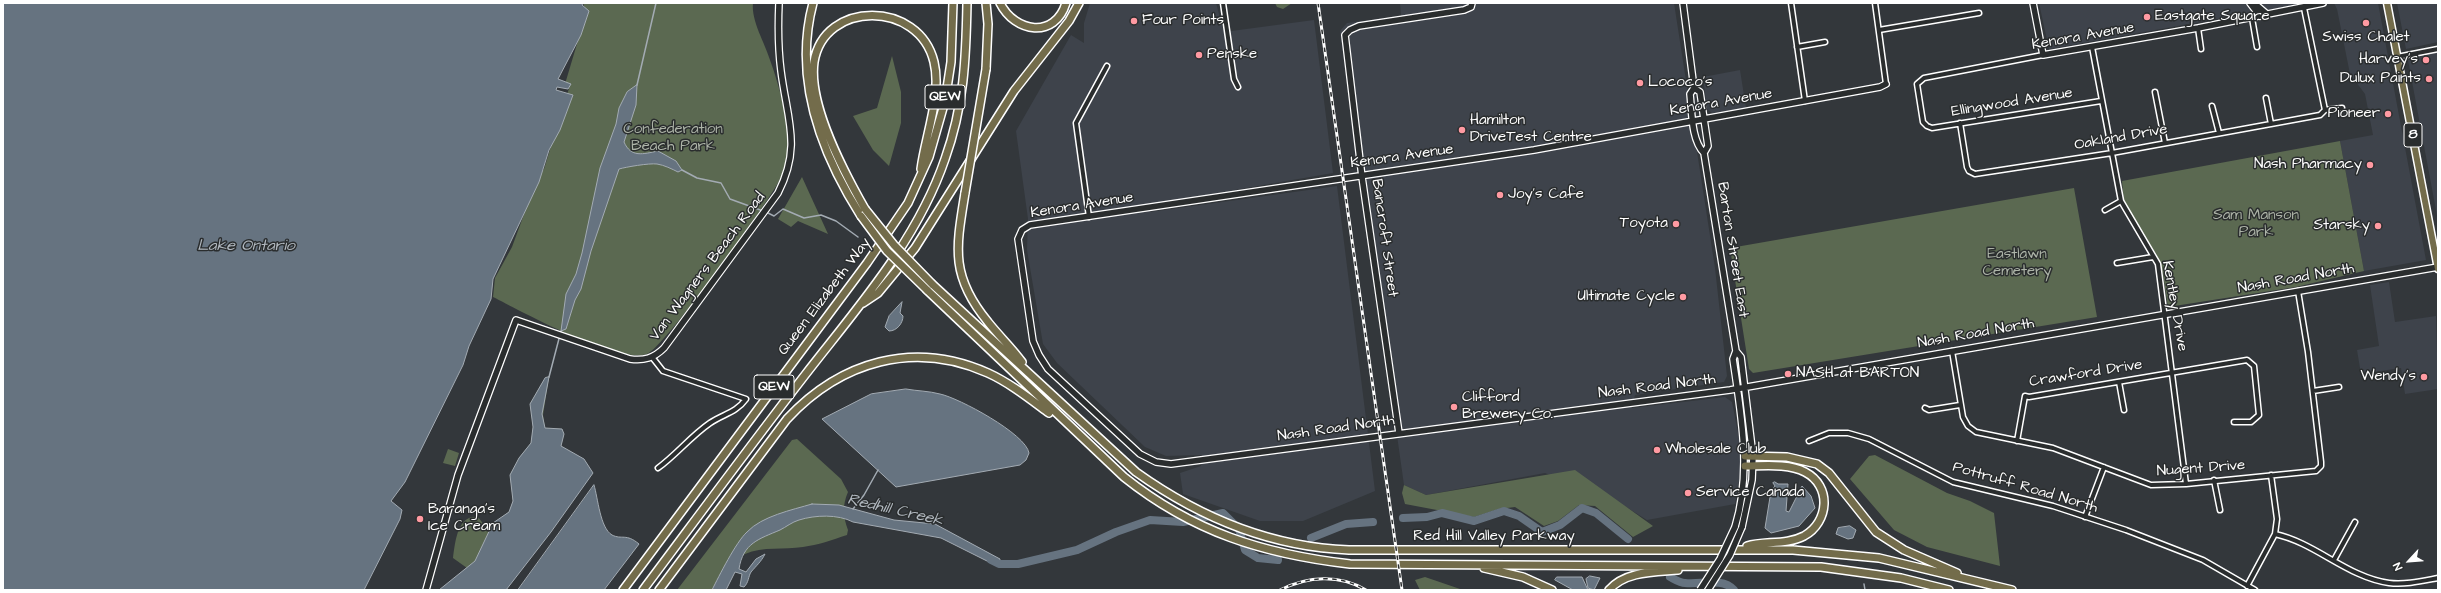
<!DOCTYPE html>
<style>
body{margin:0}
#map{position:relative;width:2441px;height:593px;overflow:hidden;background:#33373b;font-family:"Architects Daughter",sans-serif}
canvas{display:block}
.frame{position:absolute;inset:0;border:4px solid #fff;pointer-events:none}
.north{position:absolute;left:2389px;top:541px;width:40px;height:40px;-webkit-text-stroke:3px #2a2d2e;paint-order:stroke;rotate:244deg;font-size:11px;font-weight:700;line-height:16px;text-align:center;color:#fff}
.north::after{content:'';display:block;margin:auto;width:14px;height:18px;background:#fff;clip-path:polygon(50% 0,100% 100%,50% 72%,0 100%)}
</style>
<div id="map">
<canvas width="2441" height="593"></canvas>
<div class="frame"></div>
<div class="north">N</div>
</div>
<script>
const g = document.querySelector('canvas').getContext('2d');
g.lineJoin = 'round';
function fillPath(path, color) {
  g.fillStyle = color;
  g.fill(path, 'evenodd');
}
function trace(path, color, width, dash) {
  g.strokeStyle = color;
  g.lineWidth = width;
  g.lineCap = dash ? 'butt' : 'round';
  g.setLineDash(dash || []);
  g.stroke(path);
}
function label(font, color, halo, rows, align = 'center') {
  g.font = font + ' "Architects Daughter",sans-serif';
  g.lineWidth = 3;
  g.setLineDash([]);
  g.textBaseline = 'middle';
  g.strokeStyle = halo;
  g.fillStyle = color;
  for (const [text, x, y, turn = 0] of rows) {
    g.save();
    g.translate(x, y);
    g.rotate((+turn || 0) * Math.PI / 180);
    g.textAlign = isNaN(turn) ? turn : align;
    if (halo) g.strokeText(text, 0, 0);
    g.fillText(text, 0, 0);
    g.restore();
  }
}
const built = new Path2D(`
 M 1090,3 L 1216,3 L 1224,32 L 1314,20 L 1333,173 L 1148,205 L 1150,212 L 1337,186 L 1375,491 L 1303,521 L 1260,521 L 1183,494 L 1180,473 L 1201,466 L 1202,455 L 1166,456 L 1145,447 L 1057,363 L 1043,344 L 1027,250 L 1028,219 L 1016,131 L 1071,35 L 1084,43 L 1084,23 Z
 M 1400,3 L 1674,3 L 1715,268 L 1727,376 L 1724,382 L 1635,395 L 1632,408 L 1725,397 L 1732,402 L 1740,443 L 1741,470 L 1735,504 L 1647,520 L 1626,507 L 1545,473 L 1426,495 L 1404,485 L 1340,31 L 1347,23 L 1401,16 Z
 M 2039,3 L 2306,3 L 2049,49 Z
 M 2334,3 L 2378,3 L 2426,260 L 2364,271 L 2340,141 L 2373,135 L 2365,94 L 2350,74 L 2337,9 Z
 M 2397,3 L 2438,3 L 2438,42 L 2406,49 Z
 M 2438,52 L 2438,221 L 2408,60 Z
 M 1740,70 L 1746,108 L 1712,113 L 1707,109 L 1703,77 Z
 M 2389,282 L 2395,322 L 2436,316 L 2438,389 L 2405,394 L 2401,368 L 2361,374 L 2357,350 L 2379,346 L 2370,285 Z`);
const green = new Path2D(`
 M 583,3 L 753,3 C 751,21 765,43 770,60 C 779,85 787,114 788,140 C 788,154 786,169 779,181 C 767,204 664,348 647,354 C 617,364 523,312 493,297 L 495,278 L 512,247 L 537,179 L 544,169 L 570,85 L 565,84 L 585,17 L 586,11 Z
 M 1275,3 L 1292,3 L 1283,9 L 1277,7 Z
 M 892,56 L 901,92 L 901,123 L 889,166 L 873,150 L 853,116 L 877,108 Z
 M 2340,141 L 2364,271 L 2296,287 L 2168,307 L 2163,274 L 2156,254 L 2124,202 L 2122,181 Z
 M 802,177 L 828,234 L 798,221 L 791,227 L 778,219 Z
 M 2074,188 L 2097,317 L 1753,373 L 1749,369 L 1730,248 Z
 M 549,377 L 543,415 L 545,428 L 562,429 L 564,434 L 561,446 L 564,449 L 520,502 L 490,550 L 439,590 L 467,568 L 453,558 C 455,544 457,514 478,517 L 488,530 L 493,523 L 509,512 L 513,501 L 510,475 L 519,458 L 531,443 L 533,427 L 530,404 L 545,378 Z
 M 797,439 L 841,479 L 848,492 C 842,506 843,516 848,530 L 847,535 C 832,540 818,545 803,547 C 784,550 763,546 745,554 C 733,560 724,578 718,590 L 677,590 L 792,440 Z
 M 448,449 L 459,453 L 455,466 L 443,463 Z
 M 1875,455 L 1947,493 L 1970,501 L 1994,513 L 2000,566 L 1927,547 L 1894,530 L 1850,479 L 1869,456 Z
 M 1575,470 L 1653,526 L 1633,537 L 1595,506 L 1579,505 L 1558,521 L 1544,526 L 1515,507 L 1499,509 L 1474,517 L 1405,504 L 1402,493 L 1404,485 L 1426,495 Z
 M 1425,577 L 1463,590 L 1420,590 L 1415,580 Z`);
const water = new Path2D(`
 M 3,3 L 583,3 L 582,5 L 589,11 L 581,35 L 558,79 L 571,84 L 568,89 L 557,87 L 556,90 L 573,95 L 560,130 L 549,150 L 539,182 L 493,279 L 491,299 L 469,346 L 463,365 L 405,482 L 391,501 L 402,510 L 400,519 L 364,590 L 3,590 Z
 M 637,85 L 636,105 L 624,142 C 631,158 643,154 658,151 L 676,161 L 682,170 L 678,172 C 672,169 664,165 657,164 C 649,163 626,167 619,169 L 591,251 L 581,289 L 575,300 L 566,329 L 561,331 L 566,294 L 576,274 L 582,253 L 600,168 L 616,124 L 619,108 L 627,92 Z
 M 902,302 L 900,313 L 903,316 C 903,323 897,331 889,331 L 885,327 L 889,316 Z
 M 549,377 L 542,414 L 545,428 L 562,429 L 564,434 L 561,446 L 584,459 L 593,473 L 551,532 L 506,590 L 439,590 L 475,561 L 493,523 L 509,512 L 513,501 L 510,475 L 519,458 L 531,443 L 533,427 L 530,404 L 545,378 Z
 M 906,389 C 917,391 929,391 940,394 C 959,398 1026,434 1029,453 L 1026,460 L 1020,465 L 896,487 L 822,419 L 871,394 Z
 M 1775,482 L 1778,484 L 1788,484 L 1786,511 L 1789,512 L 1802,486 L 1811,496 L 1815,508 L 1799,526 L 1771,533 L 1765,528 L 1771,491 L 1775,486 L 1773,483 Z
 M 594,485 C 598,498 600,528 612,535 C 622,540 626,533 639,544 L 604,590 L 518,590 Z
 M 812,504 L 839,505 L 894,520 L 935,524 L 1000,559 L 999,567 L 941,538 L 853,522 C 838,514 815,515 799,520 C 792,522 786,527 780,530 C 759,539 743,543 739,569 L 746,572 L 756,559 L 765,554 C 761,562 756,566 751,572 C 748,577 749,582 744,587 L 740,586 L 742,574 L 735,572 L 726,590 L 712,590 C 719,576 736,542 747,532 C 762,516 792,510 812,504 Z
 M 1850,526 L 1856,530 L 1853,538 L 1848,539 L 1836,534 L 1838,528 Z
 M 1590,576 L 1600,578 L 1594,590 L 1588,588 L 1586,579 Z
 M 1557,577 L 1582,577 L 1588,590 L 1573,590 L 1555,580 Z`);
const stream = new Path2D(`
 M 637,85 L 656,3
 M 682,170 L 697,178 L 721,183 L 730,199 L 763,211
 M 766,212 L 774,216 L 783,209 L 804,218 L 821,215 L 836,221 L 858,237
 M 549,377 L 561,331
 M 853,509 L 864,495 L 878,470
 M 1864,584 L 1865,590`);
const river = new Path2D(`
 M 1403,518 L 1427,517 L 1442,513 L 1474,521 L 1504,511 L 1519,516 L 1542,532 L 1560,525 L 1582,508 L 1596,513 L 1628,539
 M 1311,538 L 1346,524 L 1373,522
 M 991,560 L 999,564 L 1018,564 L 1077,550 L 1116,532 L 1150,520 L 1183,522 L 1223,513 L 1239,529 L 1245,550 L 1258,558 L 1278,560
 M 1670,577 C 1674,579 1680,583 1685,583 C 1701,585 1722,577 1734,590`);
const street = new Path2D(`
 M 1223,3 L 1234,79 L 1238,87
 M 1791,3 L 1805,101
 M 1875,3 L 1886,84
 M 2252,18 L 2257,47
 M 2198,28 L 2201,49
 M 1879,30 L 1979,13
 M 1797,47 L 1825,42
 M 2092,47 L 2121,201 L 2158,264 L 2186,484
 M 2043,55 L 1924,78 L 1917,84 L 1923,122 L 1927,126 L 1932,128 L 2101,101
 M 2397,57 L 2438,49
 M 2155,92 L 2165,143
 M 2266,98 L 2271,124
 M 2212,106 L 2219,133
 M 2325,110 L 2342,108
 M 1960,123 L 1967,167 L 1969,171 L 1975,174 L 2112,153 L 2320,115 L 2325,110 L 2304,8
 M 2105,210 L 2121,201
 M 1089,217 L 1076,123 L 1107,66
 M 2117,263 L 2153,257
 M 1952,351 L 1963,417 L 1968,426 L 1976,432 L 2053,448 L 2151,485 L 2186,484 L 2316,471 L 2321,466 L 2321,462 L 2308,352 L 2298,291
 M 652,357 L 663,371 L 746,399 C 736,413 723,414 710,423 C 691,436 676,455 658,468
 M 2119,382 L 2124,410
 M 2313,391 L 2339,387
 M 1925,408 L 1929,410 L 1960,405
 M 1809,441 L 1829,433 L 1848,433 L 1869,439 L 1953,482 L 2053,506 L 2126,530 L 2203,560 L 2255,590
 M 2017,441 L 2025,396 L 2029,397 L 2247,360 L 2254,366 L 2259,415 L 2251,422 L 2234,422
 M 2214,480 L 2220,510
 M 2085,517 L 2104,467
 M 2275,534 C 2316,543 2347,577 2389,583 C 2405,585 2422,581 2438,578
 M 2334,560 L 2355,522
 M 2247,586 L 2275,534 L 2277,519 L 2271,475`);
const secondary = new Path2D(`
 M 1683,3 L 1694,88 L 1690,94 C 1692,111 1691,140 1704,153 L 1736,351 L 1741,357 L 1753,456 L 1752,480 L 1742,527
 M 2033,3 L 2043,55 L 2198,28 L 2323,3
 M 2250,3 L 2260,16
 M 2254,3 L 2268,15
 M 1886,84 L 1880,87 L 1534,150 L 1030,225 L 1022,230 L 1018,239 L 1033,341 L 1039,355 L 1048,369 L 1140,454 L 1156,462 L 1171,464 L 1730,390 L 2438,267
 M 1694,88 L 1700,92 L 1708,146 L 1704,153
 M 1399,433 L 1362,177 L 1345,35 L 1350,30 L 1359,26 L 1464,10 L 1471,7 L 1472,3
 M 1735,527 C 1752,471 1741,415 1733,359 L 1736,351
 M 426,590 L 458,475 L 516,320 L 630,359 C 644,361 654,358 664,348 L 778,193 C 802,146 787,119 781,71 C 778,48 778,25 779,3`);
const primary = new Path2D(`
 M 2387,3 L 2438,269`);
const highway = new Path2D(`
 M 813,3 C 793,78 821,153 861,216
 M 1000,3 C 1015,33 1055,39 1066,3
 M 986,69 L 988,24 L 986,3
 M 965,193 C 956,248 950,276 988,322 C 999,336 1012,348 1022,362
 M 865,209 C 844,172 808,105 814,62 C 824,0 919,0 934,62 C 942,95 925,137 921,169
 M 932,284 L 1136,472 C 1199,517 1271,547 1349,550 L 1793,550 L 1879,558 L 2012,590
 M 927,290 L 1124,477 C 1193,532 1263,554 1350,564 L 1821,567 L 1901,578 L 1949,590
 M 863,303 L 878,293 L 915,248 L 1014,91 L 1069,21 L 1079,3
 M 1745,456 L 1787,457 L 1817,464 L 1829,473 L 1876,532 L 1904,550 L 1957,573
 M 1745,466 C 1763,466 1788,463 1805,472 C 1832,486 1829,522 1804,536 C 1787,545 1764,541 1747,546
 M 1484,568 L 1523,577 L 1552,590
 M 623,590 L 867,263 L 908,203 L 929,157 L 945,101 L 951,62 L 953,3
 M 643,590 C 697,518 750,446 805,375 C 857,308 917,241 945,159 C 964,106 966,59 967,3
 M 659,590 L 787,419 C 841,361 914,340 988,373 C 1010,383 1030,399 1049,413
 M 1609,590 C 1625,571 1655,572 1678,570`);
const rail = new Path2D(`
 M 1318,3 L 1402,590
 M 1280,590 C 1308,576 1339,574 1366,590`);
const secondaryBridge = new Path2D(`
 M 1700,590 L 1720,559 L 1735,527
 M 1708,590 L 1730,555 L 1742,527`);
const highwayBridge = new Path2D(`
 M 965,193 L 986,69
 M 865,209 L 894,245 L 932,284
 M 861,216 L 887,251 L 927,290`);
const markers = [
 [2147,17,4,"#ff9aa2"],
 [1134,21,4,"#ff9aa2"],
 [2366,23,4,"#ff9aa2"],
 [1199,55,4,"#ff9aa2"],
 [2426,60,4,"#ff9aa2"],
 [2429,79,4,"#ff9aa2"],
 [1640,83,4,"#ff9aa2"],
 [2388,114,4,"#ff9aa2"],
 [1462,130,4,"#ff9aa2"],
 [2370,165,4,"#ff9aa2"],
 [1500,195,4,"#ff9aa2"],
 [1676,224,4,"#ff9aa2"],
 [2378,226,4,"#ff9aa2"],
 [1683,297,4,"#ff9aa2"],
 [1788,374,4,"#ff9aa2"],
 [2424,377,4,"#ff9aa2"],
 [1454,407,4,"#ff9aa2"],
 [1657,450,4,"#ff9aa2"],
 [1688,493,4,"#ff9aa2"],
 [420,519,4,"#ff9aa2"]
];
const shields = [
 [945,97,40],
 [2413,135,18],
 [774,387,40]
];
const shieldNames = [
 ["QEW",945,97],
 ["8",2413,135],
 ["QEW",774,387]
];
const poiNames = [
 ["Eastgate Square",2155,17],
 ["Four Points",1142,21],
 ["Swiss Chalet",2366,38,"center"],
 ["Penske",1207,55],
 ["Harvey's",2418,60,"right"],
 ["Dulux Paints",2421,79,"right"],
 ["Lococo's",1648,83],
 ["Pioneer",2380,114,"right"],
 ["Hamilton",1470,121],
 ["DriveTest Centre",1470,138],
 ["Nash Pharmacy",2362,165,"right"],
 ["Joy's Cafe",1508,195],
 ["Toyota",1668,224,"right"],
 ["Starsky",2370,226,"right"],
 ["Ultimate Cycle",1675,297,"right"],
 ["NASH at BARTON",1796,374],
 ["Wendy's",2416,377,"right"],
 ["Clifford",1462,398],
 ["Brewery Co.",1462,415],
 ["Wholesale Club",1665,450],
 ["Service Canada",1696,493],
 ["Baranga's",428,510],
 ["Ice Cream",428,527]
];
const streetNames = [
 ["Kenora Avenue",2083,37,-10],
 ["Kenora Avenue",1721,103,-10],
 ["Ellingwood Avenue",2012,103,-9],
 ["Oakland Drive",2121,138,-10],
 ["Kenora Avenue",1402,157,-8],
 ["Kenora Avenue",1082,206,-9],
 ["Bancroft Street",1384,238,82],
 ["Barton Street East",1732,250,81],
 ["Van Wagners Beach Road",708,267,-53],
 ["Nash Road North",2296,279,-10],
 ["Queen Elizabeth Way",825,297,-53],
 ["Kentley Drive",2174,306,80],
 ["Nash Road North",1976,334,-10],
 ["Crawford Drive",2086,374,-9],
 ["Nash Road North",1657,387,-7],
 ["Nash Road North",1336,429,-8],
 ["Nugent Drive",2201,469,-4],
 ["Pottruff Road North",2025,488,16],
 ["Red Hill Valley Parkway",1494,537]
];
const parkNames = [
 ["Confederation",673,130],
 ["Beach Park",673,147],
 ["Sam Manson",2256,216],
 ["Park",2256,233],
 ["Eastlawn",2017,255],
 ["Cemetery",2017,272]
];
const waterNames = [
 ["Lake Ontario",246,247],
 ["Redhill Creek",895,511,13]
];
fillPath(built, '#3e434b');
fillPath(green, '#5b6951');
fillPath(water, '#667380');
trace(water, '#a3abb3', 1);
trace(stream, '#a3abb3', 1.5);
trace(river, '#667380', 8);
trace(street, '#fff', 7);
trace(secondary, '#fff', 8);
trace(primary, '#fff', 9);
trace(highway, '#fff', 10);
trace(street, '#2a2d2e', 4);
trace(secondary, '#2a2d2e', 5.5);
trace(primary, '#736c4b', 6);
trace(highway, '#736c4b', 7);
trace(rail, '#fff', 3);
trace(rail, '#2a2d2e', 1.5, [4.5]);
trace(secondaryBridge, '#fff', 8, []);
trace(highwayBridge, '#fff', 10, []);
trace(secondaryBridge, '#2a2d2e', 5.5);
trace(highwayBridge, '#736c4b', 7);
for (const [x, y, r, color] of markers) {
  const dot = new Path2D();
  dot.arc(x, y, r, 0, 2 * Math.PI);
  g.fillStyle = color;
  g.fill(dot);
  trace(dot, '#2a2d2e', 1.5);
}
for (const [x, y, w] of shields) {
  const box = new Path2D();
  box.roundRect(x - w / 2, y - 12, w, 24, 3);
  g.fillStyle = '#2a2d2e';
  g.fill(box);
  trace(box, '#fff', 1);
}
label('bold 14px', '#fff', null, shieldNames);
label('15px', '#fff', '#2a2d2e', poiNames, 'left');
label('15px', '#fff', '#2a2d2e', streetNames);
label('15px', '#adb4a8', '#2a2d2e', parkNames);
label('italic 16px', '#b2b9c0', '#2a2d2e', waterNames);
</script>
